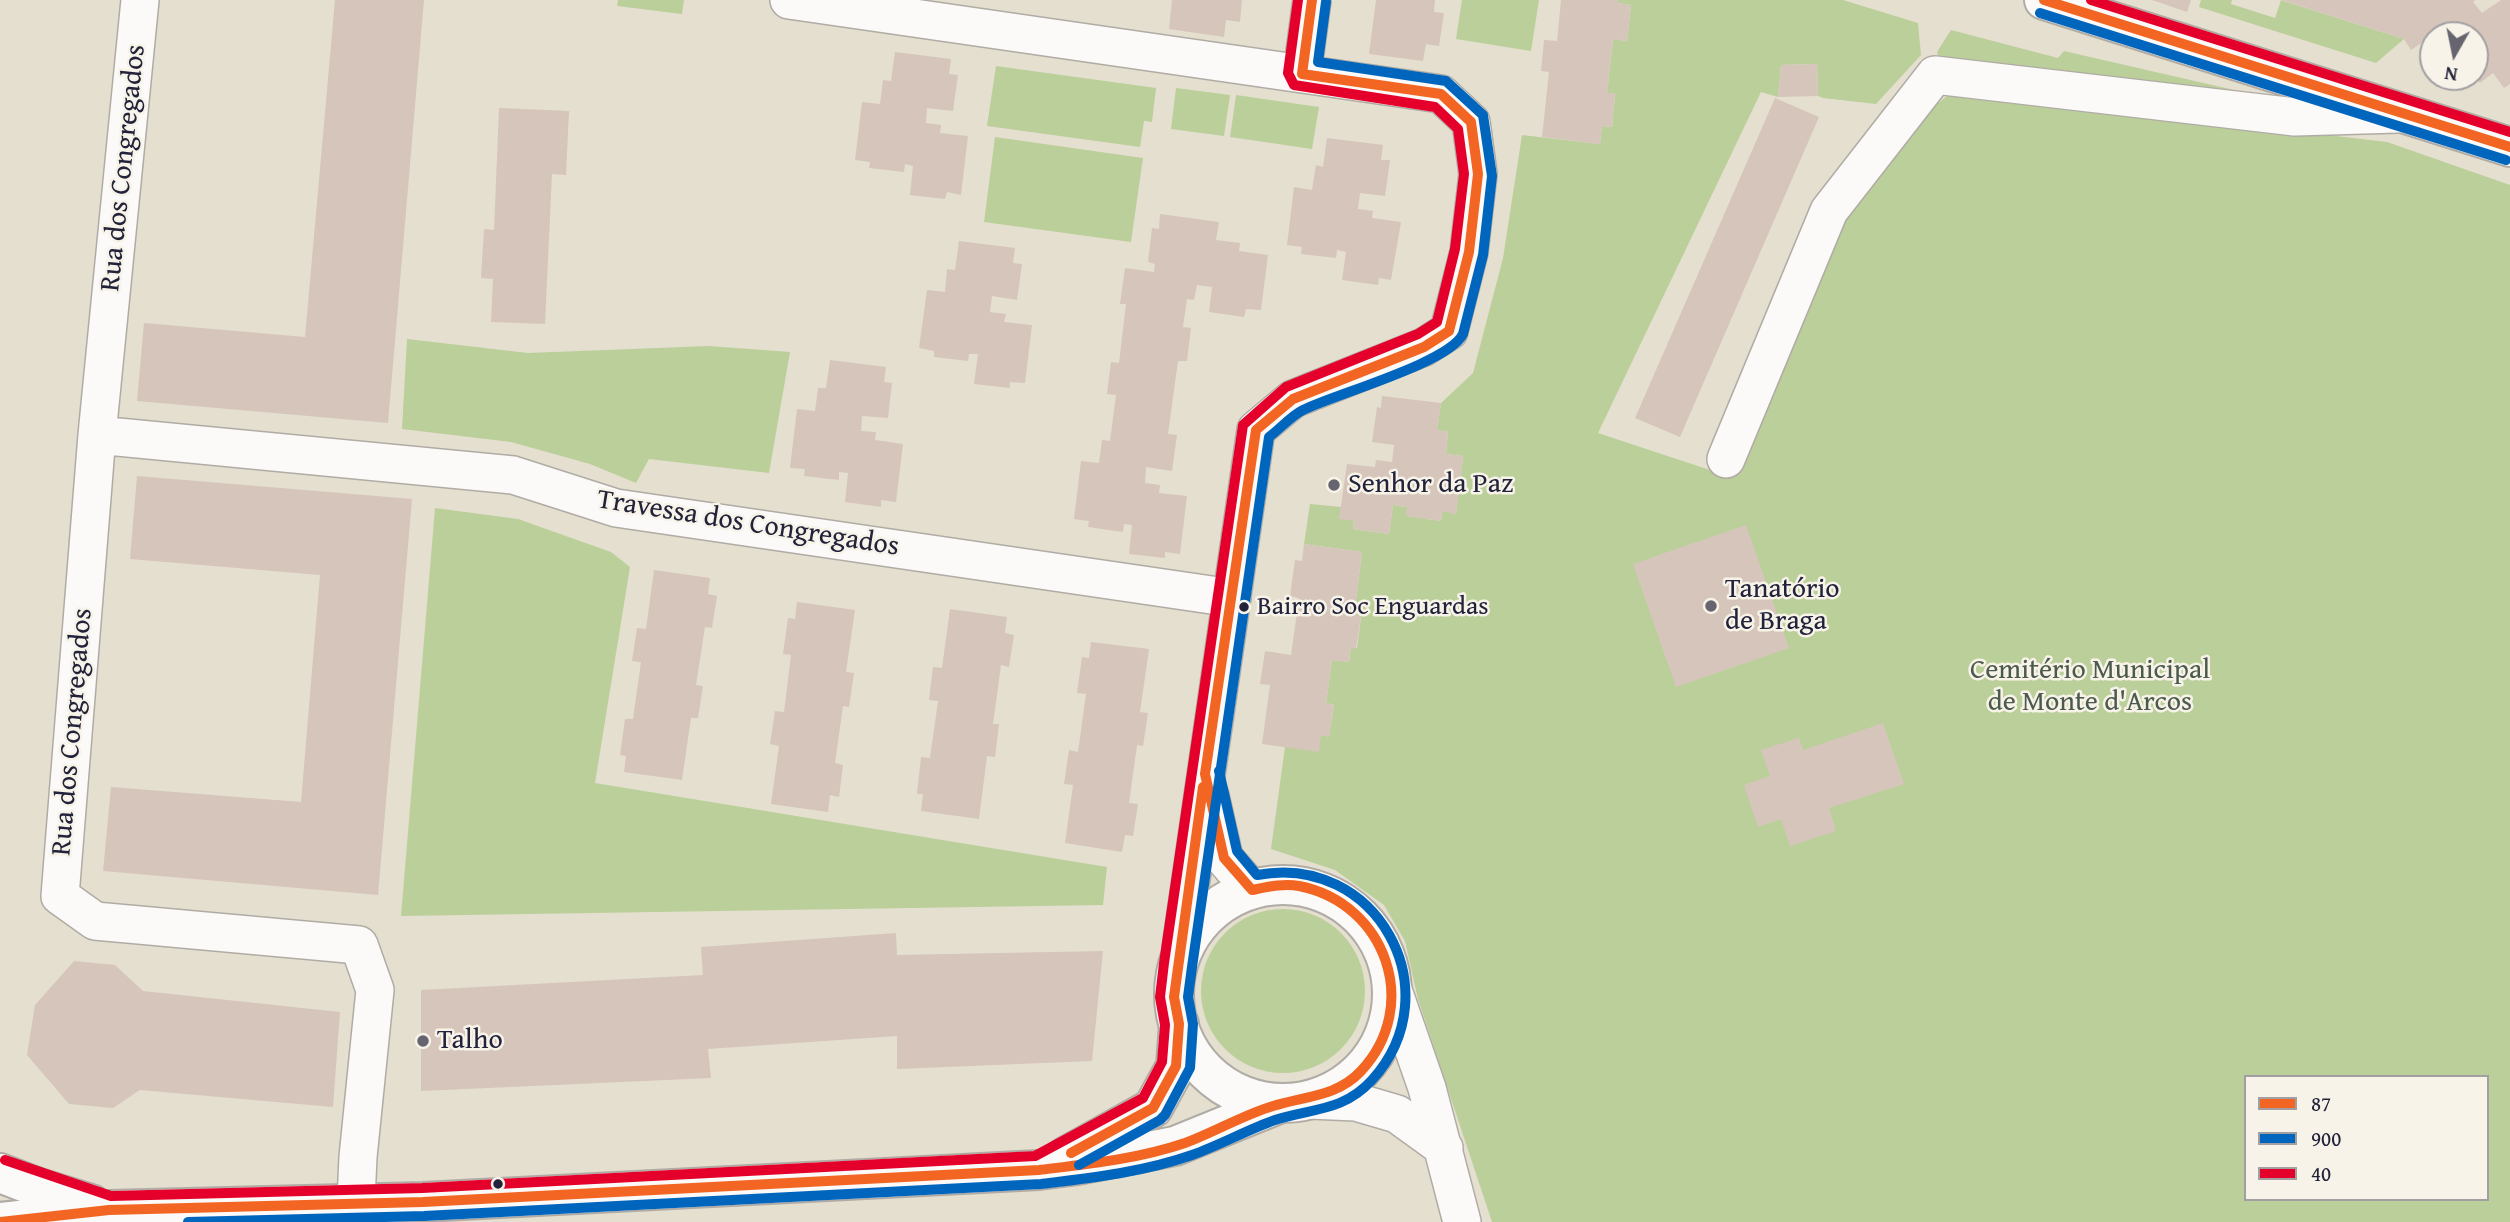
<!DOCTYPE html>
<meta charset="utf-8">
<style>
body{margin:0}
#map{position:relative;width:2510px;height:1222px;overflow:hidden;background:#e5dfcf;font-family:"Gentium Book Plus",serif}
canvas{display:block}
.legend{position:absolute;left:2244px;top:1075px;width:245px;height:126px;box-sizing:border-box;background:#f7f3e8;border:2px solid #a29fa3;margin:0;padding:9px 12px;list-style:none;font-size:21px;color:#22223b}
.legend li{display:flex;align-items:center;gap:14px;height:35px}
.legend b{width:35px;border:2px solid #a29fa3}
.north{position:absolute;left:2419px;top:21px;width:70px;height:70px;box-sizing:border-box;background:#f7f3e8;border:2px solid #a29fa3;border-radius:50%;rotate:189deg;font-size:19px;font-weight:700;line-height:28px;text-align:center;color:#22223b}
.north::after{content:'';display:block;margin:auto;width:24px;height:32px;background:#66646f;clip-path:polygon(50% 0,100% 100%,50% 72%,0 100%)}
</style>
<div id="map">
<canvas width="2510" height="1222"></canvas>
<ul class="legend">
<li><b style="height:9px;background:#f26522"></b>87</li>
<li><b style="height:9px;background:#0065bd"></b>900</li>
<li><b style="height:9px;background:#e4002b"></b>40</li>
</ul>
<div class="north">N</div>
</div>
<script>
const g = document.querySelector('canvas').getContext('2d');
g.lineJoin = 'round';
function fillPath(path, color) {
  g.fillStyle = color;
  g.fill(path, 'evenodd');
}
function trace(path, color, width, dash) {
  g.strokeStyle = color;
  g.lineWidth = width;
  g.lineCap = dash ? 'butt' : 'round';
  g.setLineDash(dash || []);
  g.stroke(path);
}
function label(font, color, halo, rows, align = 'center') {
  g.font = font + ' "Gentium Book Plus",serif';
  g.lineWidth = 5;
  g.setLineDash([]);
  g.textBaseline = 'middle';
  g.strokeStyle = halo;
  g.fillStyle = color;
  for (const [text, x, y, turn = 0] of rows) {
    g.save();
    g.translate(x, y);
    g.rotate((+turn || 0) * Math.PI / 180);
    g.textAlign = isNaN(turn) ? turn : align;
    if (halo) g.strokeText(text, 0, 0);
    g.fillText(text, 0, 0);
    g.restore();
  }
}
const green = new Path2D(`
 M 618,0 L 684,0 L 682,14 L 617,6 Z
 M 1462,0 L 1539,0 L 1531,51 L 1456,39 Z
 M 1618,0 L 1843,0 L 1918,23 L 1921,55 L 1876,104 L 1823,98 L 1818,96 L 1817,64 L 1781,65 L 1778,97 L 1761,92 L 1598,433 L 1728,476 L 1839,216 L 1893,140 L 1958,87 L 2029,100 L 2387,142 L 2510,185 L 2510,1222 L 1492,1222 L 1418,999 L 1405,941 L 1384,905 L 1335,870 L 1271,849 L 1285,747 L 1321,735 L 1329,736 L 1334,705 L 1326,703 L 1332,660 L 1349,662 L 1351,648 L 1357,648 L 1361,617 L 1354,615 L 1362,552 L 1304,544 L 1310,504 L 1341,507 L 1340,518 L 1354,520 L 1353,529 L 1389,534 L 1393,505 L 1407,507 L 1407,516 L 1441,521 L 1442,511 L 1456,513 L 1463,456 L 1446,454 L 1448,432 L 1437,430 L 1441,403 L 1473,373 L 1503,258 L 1522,135 L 1600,144 L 1602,126 L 1612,127 L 1615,94 L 1607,93 L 1613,39 L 1627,41 L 1631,5 L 1618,3 ZM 2246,1077 L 2487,1077 L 2487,1199 L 2246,1199 Z
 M 2201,0 L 2232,0 L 2231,4 L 2275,18 L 2281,0 L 2404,39 L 2376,63 L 2199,7 Z
 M 1951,30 L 2058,58 L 2064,51 L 2234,90 L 2278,112 L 1940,63 L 1937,52 Z
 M 996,66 L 1156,88 L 1152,122 L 1144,121 L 1140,147 L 987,126 Z
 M 1176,88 L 1230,95 L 1224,136 L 1171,129 Z
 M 1236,95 L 1319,107 L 1312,149 L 1230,137 Z
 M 995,137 L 1143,158 L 1131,242 L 984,222 Z
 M 407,339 L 528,353 L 709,346 L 790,352 L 769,473 L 649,459 L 636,483 L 590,464 L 511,442 L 402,429 Z
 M 435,508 L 518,519 L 611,552 L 630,567 L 595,783 L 1107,867 L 1103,905 L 401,916 Z
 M1201 991a82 82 0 1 1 164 0a82 82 0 1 1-164 0Z`);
const building = new Path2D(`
 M 335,0 L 424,0 L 388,423 L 137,401 L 144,323 L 305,337 Z
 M 1172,0 L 1242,0 L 1240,22 L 1226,20 L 1224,37 L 1169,29 Z
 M 1376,0 L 1435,0 L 1434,12 L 1444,13 L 1439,46 L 1426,44 L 1423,61 L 1369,54 Z
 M 1561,0 L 1618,0 L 1618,3 L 1631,5 L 1627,41 L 1613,39 L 1607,93 L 1615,93 L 1612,127 L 1602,126 L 1600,144 L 1542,137 L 1549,72 L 1541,71 L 1544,40 L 1557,41 Z
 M 2152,0 L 2191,0 L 2187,12 Z
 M 2282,0 L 2475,0 L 2473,2 L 2482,13 L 2501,0 L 2510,0 L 2510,84 L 2504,88 L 2493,73 L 2480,83 L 2475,76 L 2475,35 L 2446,35 L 2442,29 L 2411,50 L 2404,39 Z
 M 895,52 L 951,59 L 949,74 L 958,75 L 953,111 L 927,108 L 926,123 L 941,125 L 940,133 L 968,136 L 961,195 L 947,192 L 945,199 L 910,195 L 913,166 L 905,164 L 904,172 L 869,168 L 870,162 L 855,160 L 862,102 L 880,104 L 883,80 L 891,81 Z
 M 1817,64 L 1818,96 L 1778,97 L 1781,65 Z
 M 1775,98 L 1819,117 L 1680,437 L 1635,418 Z
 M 499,108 L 569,111 L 566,175 L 552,174 L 545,324 L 491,322 L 493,279 L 481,278 L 484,229 L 494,230 Z
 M 1327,138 L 1383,145 L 1381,160 L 1390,160 L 1385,196 L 1360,193 L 1358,209 L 1373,211 L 1372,218 L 1401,222 L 1391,280 L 1379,278 L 1378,285 L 1342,280 L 1346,252 L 1337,250 L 1336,258 L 1301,254 L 1302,247 L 1287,245 L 1294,187 L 1312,190 L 1316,165 L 1323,167 Z
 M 1160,214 L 1219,222 L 1216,240 L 1240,243 L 1239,251 L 1268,255 L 1261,310 L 1246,309 L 1244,317 L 1209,312 L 1212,287 L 1197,285 L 1194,300 L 1187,299 L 1183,327 L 1191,328 L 1187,361 L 1178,361 L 1168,434 L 1177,435 L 1172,471 L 1146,467 L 1145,483 L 1160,485 L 1159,493 L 1187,496 L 1180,554 L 1165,552 L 1165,558 L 1129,554 L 1132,525 L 1124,524 L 1123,532 L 1088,527 L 1089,521 L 1074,519 L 1081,461 L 1099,463 L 1102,440 L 1110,441 L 1116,395 L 1107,394 L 1111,362 L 1119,363 L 1126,304 L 1120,304 L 1125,268 L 1154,272 L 1155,264 L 1148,262 L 1152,228 L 1159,229 Z
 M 959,241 L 1015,248 L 1013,263 L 1022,264 L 1017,300 L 992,296 L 990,312 L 1006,314 L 1004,322 L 1032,325 L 1025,383 L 1010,382 L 1010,388 L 974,384 L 978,354 L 969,354 L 968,361 L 934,357 L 934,351 L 919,348 L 927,290 L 945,292 L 947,269 L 955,270 Z
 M 830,360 L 886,367 L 884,382 L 892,383 L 888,418 L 862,416 L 861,431 L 876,432 L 875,440 L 903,444 L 896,502 L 881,500 L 881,507 L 845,502 L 848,473 L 839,472 L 839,480 L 804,476 L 805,469 L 790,468 L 797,409 L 815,411 L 818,388 L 826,388 Z
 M 1382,396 L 1441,403 L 1437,430 L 1448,432 L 1446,454 L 1463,456 L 1456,514 L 1442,511 L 1441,521 L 1406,516 L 1407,507 L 1393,505 L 1389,534 L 1353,529 L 1354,520 L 1339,519 L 1347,464 L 1375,467 L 1376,460 L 1392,462 L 1394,445 L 1372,442 L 1377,407 L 1381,408 Z
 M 137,476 L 412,499 L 378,895 L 103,871 L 111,787 L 301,802 L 320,575 L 130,559 Z
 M 1746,525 L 1789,648 L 1676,687 L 1633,564 Z
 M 1304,544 L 1362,552 L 1354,615 L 1361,616 L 1356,649 L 1351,648 L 1349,662 L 1332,660 L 1326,703 L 1334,705 L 1329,737 L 1321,735 L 1319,752 L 1262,744 L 1270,685 L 1260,684 L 1265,651 L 1291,655 L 1299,598 L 1290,596 L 1295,560 L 1302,561 Z
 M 654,570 L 710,578 L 708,594 L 717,596 L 712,628 L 705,627 L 696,685 L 703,686 L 698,718 L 691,718 L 682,780 L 624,772 L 626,756 L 620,755 L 625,719 L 633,719 L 641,662 L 632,661 L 637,628 L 646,629 Z
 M 797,602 L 855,610 L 846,672 L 854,673 L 849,707 L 843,706 L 835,763 L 843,765 L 839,797 L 830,795 L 828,812 L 771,804 L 779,746 L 770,744 L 775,711 L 784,712 L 791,655 L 783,654 L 788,618 L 795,619 Z
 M 950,609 L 1007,617 L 1005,633 L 1014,635 L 1009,667 L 1001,665 L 993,724 L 999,724 L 995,757 L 987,756 L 979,819 L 921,811 L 923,794 L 917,794 L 921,757 L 930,758 L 938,701 L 929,700 L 933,667 L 942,668 Z
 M 1091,642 L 1149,649 L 1140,712 L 1148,713 L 1143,746 L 1137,745 L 1129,803 L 1138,804 L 1133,836 L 1125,835 L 1122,852 L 1065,843 L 1073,785 L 1064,784 L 1069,750 L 1078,752 L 1086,694 L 1077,693 L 1082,657 L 1089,658 Z
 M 1883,723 L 1904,784 L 1829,808 L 1836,831 L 1790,846 L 1781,819 L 1758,827 L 1744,785 L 1770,776 L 1761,750 L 1799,738 L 1803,750 Z
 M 896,933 L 897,955 L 1103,951 L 1092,1061 L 897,1069 L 897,1036 L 708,1049 L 711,1078 L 421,1091 L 421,990 L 703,975 L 701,947 Z
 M 74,961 L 115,965 L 143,991 L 340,1012 L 333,1107 L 140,1090 L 113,1108 L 69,1104 L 27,1055 L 35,1005 Z`);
const minor = new Path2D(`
 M 140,0 L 97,435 L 60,896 L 95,921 L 359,945 L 375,990 L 358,1157 L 355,1222
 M 789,0 L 1441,94 L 1471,122 L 1478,174 L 1469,252 L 1449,331 L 1424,347 L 1293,399 L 1256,430 L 1181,948
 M 1302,74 L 1312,0
 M 97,435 L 513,475 L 616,508 L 1232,598
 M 1726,459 L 1829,211 L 1935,75 L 2295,117 L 2397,114
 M 1210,796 L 1224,858 L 1252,890
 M 1393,990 L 1427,1088 L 1462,1222
 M 1309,1100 L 1356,1102 L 1397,1114 L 1444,1148`);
const tertiary = new Path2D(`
 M 2044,0 L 2510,147
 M1174 994a109 109 0 1 1 218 0a109 109 0 1 1-218 0Z
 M 1065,1157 L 1153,1108 L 1176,1066 L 1179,1024
 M 0,1173 L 39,1188 L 91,1204
 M 0,1222 L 109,1210 L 423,1202 L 1039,1170 L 1078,1165 L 1175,1146 L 1276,1105`);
const bus1 = new Path2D(`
 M 2044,0 L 2510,147
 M 1302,74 L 1312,0
 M 1071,1153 L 1153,1108 L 1176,1066 L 1179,1024 L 1174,997 L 1203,787
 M 0,1222 L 109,1210 L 423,1202 L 1039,1170 C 1088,1164 1138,1159 1185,1143 C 1215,1132 1243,1115 1273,1106 C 1304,1096 1337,1097 1361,1071 C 1422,1006 1386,903 1299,886 C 1284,883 1267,887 1252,890 L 1224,858 L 1205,774 L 1256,430 L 1293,399 L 1424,347 L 1449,331 L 1469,252 L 1478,174 L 1471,122 L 1441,94 L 1302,74`);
const bus2 = new Path2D(`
 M 2040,13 L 2506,160
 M 1079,1165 L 1160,1120 L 1165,1115 L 1190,1068 L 1193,1024 L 1188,997 L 1192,967 L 1269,437 C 1280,429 1291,416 1303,410 C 1335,394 1449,363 1463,334 L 1483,255 L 1492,176 L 1483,115 L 1446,81 L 1318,62 L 1326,2
 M 188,1222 L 424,1216 L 1041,1184 C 1091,1178 1144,1172 1192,1155 C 1220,1145 1247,1130 1275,1120 C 1311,1108 1343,1112 1372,1080 C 1453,991 1376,852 1257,875 L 1237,851 L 1219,771`);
const bus3 = new Path2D(`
 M 2091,0 L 2510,132
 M 5,1160 L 111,1196 L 422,1188 L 1035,1156 L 1143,1098 L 1162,1062 L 1165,1025 L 1160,997 L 1164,963 L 1243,425 L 1286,387 L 1418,334 L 1437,322 L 1455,249 L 1464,174 L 1458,129 L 1435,107 L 1294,85 L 1288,73 L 1298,0`);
const markers = [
 [1334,485,7,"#66646f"],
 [1711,606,7,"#66646f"],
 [1244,607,6,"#22223b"],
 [423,1041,7,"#66646f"],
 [498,1184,6,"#22223b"]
];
const busNames = [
 ["Bairro Soc Enguardas",1257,607]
];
const streetNames = [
 ["Rua dos Congregados",124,168,-84],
 ["Travessa dos Congregados",748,524,9],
 ["Rua dos Congregados",73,732,-85]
];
const poiNames = [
 ["Senhor da Paz",1348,485],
 ["Tanatório",1725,590],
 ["de Braga",1725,622],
 ["Talho",437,1041]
];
const parkNames = [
 ["Cemitério Municipal",2090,671],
 ["de Monte d'Arcos",2090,703]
];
fillPath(green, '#bbcf9a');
fillPath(building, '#d6c5bb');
trace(minor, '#b0aca5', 40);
trace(tertiary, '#b0aca5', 42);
trace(minor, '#fbfaf8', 37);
trace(tertiary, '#fbfaf8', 38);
trace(bus1, '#f26522', 10);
trace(bus2, '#0065bd', 10);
trace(bus3, '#e4002b', 10);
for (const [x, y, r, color] of markers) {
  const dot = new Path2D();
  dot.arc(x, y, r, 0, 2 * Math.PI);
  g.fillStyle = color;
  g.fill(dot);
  trace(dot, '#f7f3e8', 2.5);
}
label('26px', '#22223b', '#f7f3e8', busNames, 'left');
label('28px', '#22223b', '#f7f3e8', streetNames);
label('28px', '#22223b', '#f7f3e8', poiNames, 'left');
label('28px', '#4b5a4d', '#f7f3e8', parkNames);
</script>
